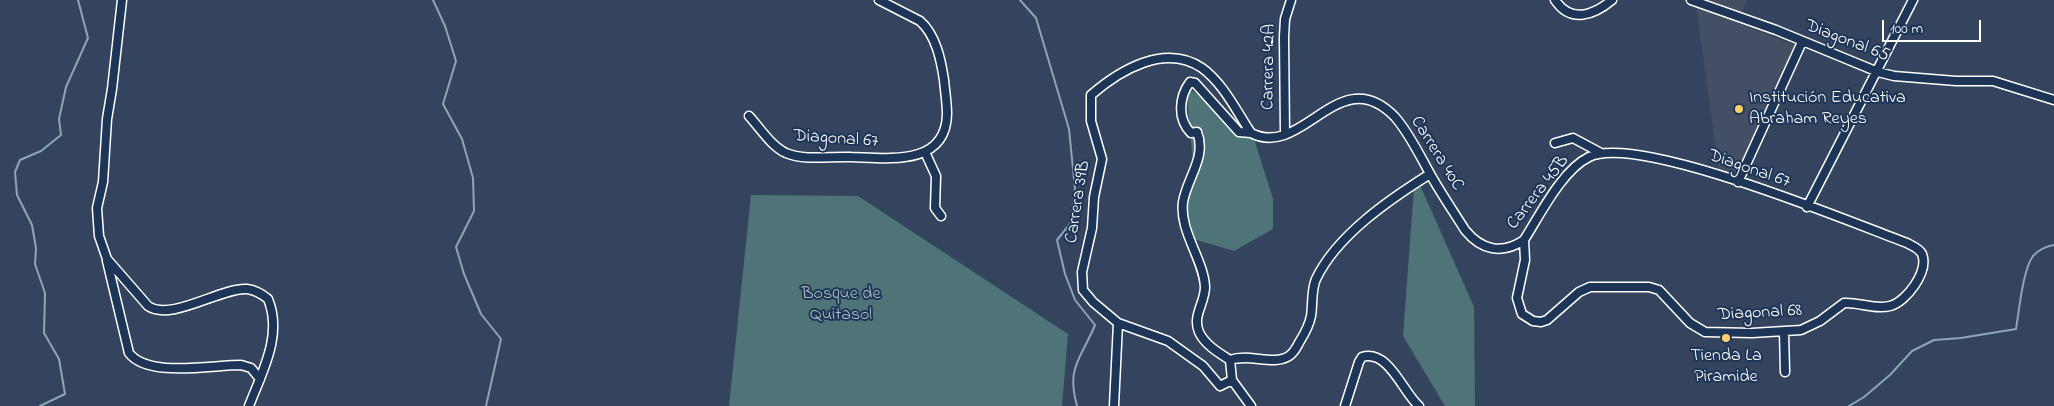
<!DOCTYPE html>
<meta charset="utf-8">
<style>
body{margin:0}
#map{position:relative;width:2054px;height:406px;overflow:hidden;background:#34445f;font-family:"Indie Flower",sans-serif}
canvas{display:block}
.scale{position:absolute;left:1882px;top:20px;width:99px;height:22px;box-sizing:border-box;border:2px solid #fff;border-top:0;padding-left:6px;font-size:15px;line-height:18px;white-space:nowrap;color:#fff;-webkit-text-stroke:4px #1d3557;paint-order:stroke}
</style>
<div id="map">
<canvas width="2054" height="406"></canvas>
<div class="scale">100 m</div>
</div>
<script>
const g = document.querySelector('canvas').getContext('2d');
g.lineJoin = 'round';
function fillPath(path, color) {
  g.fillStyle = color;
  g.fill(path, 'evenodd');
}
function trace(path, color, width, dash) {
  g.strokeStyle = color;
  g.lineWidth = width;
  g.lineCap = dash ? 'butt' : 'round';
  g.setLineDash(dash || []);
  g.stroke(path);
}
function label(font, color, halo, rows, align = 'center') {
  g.font = font + ' "Indie Flower",sans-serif';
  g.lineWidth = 4;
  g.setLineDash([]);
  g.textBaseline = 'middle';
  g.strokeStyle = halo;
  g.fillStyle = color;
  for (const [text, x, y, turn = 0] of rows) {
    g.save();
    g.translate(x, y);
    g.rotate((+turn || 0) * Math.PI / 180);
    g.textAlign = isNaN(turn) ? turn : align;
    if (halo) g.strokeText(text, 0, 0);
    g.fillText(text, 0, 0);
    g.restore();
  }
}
const built = new Path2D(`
 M 1691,0 L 1747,0 L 1739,16 Z
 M 1696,6 L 1796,46 L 1737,177 L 1719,171 Z`);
const green = new Path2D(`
 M 1186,87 L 1251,129 L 1273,199 L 1273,229 L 1234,251 L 1190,238 L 1184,199 L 1194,172 Z
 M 1415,174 L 1474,307 L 1475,406 L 1445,406 L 1403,336 Z
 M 751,195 L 858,196 L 1068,334 L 1062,406 L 729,406 Z`);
const stream = new Path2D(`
 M 433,0 L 445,26 L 456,61 L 443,104 L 462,139 L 473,178 L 474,211 L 456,247 L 464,274 L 481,314 L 501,339 L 486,406
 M 1020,0 L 1036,18 L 1069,129 L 1075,189 L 1070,224 L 1057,240 L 1065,274 L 1075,300 L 1095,325 C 1081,359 1066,367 1077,406
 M 40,406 L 65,394 L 59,359 L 44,333 L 45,293 L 35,264 L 36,248 L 32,225 L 17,195 L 15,172 L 20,160 L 41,151 L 61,135 L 59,119 L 66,87 L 88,38 L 78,0
 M 1849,406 L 1864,397 L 1890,375 L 1912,351 L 1934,340 L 1961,338 L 2016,329 C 2019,311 2023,269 2033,256 C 2038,250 2047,246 2054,245`);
const minor = new Path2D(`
 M 122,0 L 112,89 L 107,119 L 103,182 L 97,208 L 99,236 L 107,259 L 148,306 C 171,322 222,287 247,289 C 254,290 262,294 268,299 C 283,335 262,372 249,406
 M 1555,0 C 1571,24 1594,15 1612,0
 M 1691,0 L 1776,30 L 1878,72 L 1894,76 L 1956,81 L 1993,81 L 2054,100
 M 749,116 C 760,128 771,146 786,153 C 805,161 831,156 851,157 C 887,158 946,167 947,114 C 947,103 945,91 944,80 C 941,60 936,35 920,21 L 879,0
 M 1285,134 L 1284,37 L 1285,19 L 1291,0
 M 1555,143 L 1573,138 L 1601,153
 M 925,152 L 936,176 L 935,208 L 941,216
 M 1738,182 L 1802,42
 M 1807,207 L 1913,0
 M 107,261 L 129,353 C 148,378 211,365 241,365 L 251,368 L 260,379
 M 1784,332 L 1785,372
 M 1230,360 C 1249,353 1274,366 1289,356 C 1295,352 1297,346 1300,341 C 1305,333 1309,326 1311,316 C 1313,304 1311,290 1316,279 C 1337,235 1390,199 1430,174
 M 1232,380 L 1220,386 L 1203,366 L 1168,341 L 1118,323 L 1093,302 L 1083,290 L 1082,272 L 1092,228 L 1094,197 L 1102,159 L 1091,121 L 1091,95 C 1120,70 1165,43 1202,68 C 1223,83 1237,112 1251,133 C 1303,160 1339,59 1395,117 C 1409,133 1419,154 1429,172 C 1440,192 1453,211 1465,230 C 1481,250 1502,255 1524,240 C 1540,215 1562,170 1589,157 C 1638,133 1850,222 1907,243 C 1912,246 1919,248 1922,254 C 1929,272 1906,302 1890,306 C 1875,310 1859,302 1844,303 L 1820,321 L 1801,330 L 1752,333 L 1705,332 L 1690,323 L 1659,290 L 1649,287 L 1590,287 L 1579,292 L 1547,320 L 1541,322 L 1533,321 L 1522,314 L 1517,298 L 1525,260 L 1524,240
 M 1114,406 L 1118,323
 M 1251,406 L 1232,380 L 1230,360 C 1219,353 1205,345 1199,332 C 1192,316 1205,303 1205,287 C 1204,260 1179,231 1183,202 C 1187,178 1207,157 1197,132 L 1191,133 C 1177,119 1179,97 1190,82 L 1195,83 L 1239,132 L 1251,133
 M 1345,406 L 1359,362 L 1362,357 C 1389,349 1403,393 1419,406`);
const markers = [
 [1739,109,5,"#ffd166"],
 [1726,338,5,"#ffd166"]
];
const streetNames = [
 ["Diagonal 65",1847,42,21],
 ["Carrera 42A",1270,67,-89],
 ["Diagonal 67",836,140,4],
 ["Carrera 40C",1436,154,58],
 ["Diagonal 67",1749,170,19],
 ["Carrera 45B",1539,193,-52],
 ["Carrera 39B",1079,202,-81],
 ["Diagonal 68",1760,314,-3]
];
const poiNames = [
 ["Institución Educativa",1749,99],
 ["Abraham Reyes",1749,120],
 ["Tienda La",1726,357,"center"],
 ["Piramide",1726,378,"center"]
];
const parkNames = [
 ["Bosque de",841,295],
 ["Quitasol",841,316]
];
fillPath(built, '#444f65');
fillPath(green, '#4f7477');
trace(stream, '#8ca6b6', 2);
trace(minor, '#fff', 11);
trace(minor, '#1d3557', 8);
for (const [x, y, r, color] of markers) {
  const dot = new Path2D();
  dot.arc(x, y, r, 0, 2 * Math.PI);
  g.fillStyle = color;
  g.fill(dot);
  trace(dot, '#1d3557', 2);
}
label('18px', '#fff', '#1d3557', streetNames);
label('18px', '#fff', '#1d3557', poiNames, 'left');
label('18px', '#b0c0c2', '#1d3557', parkNames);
</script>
